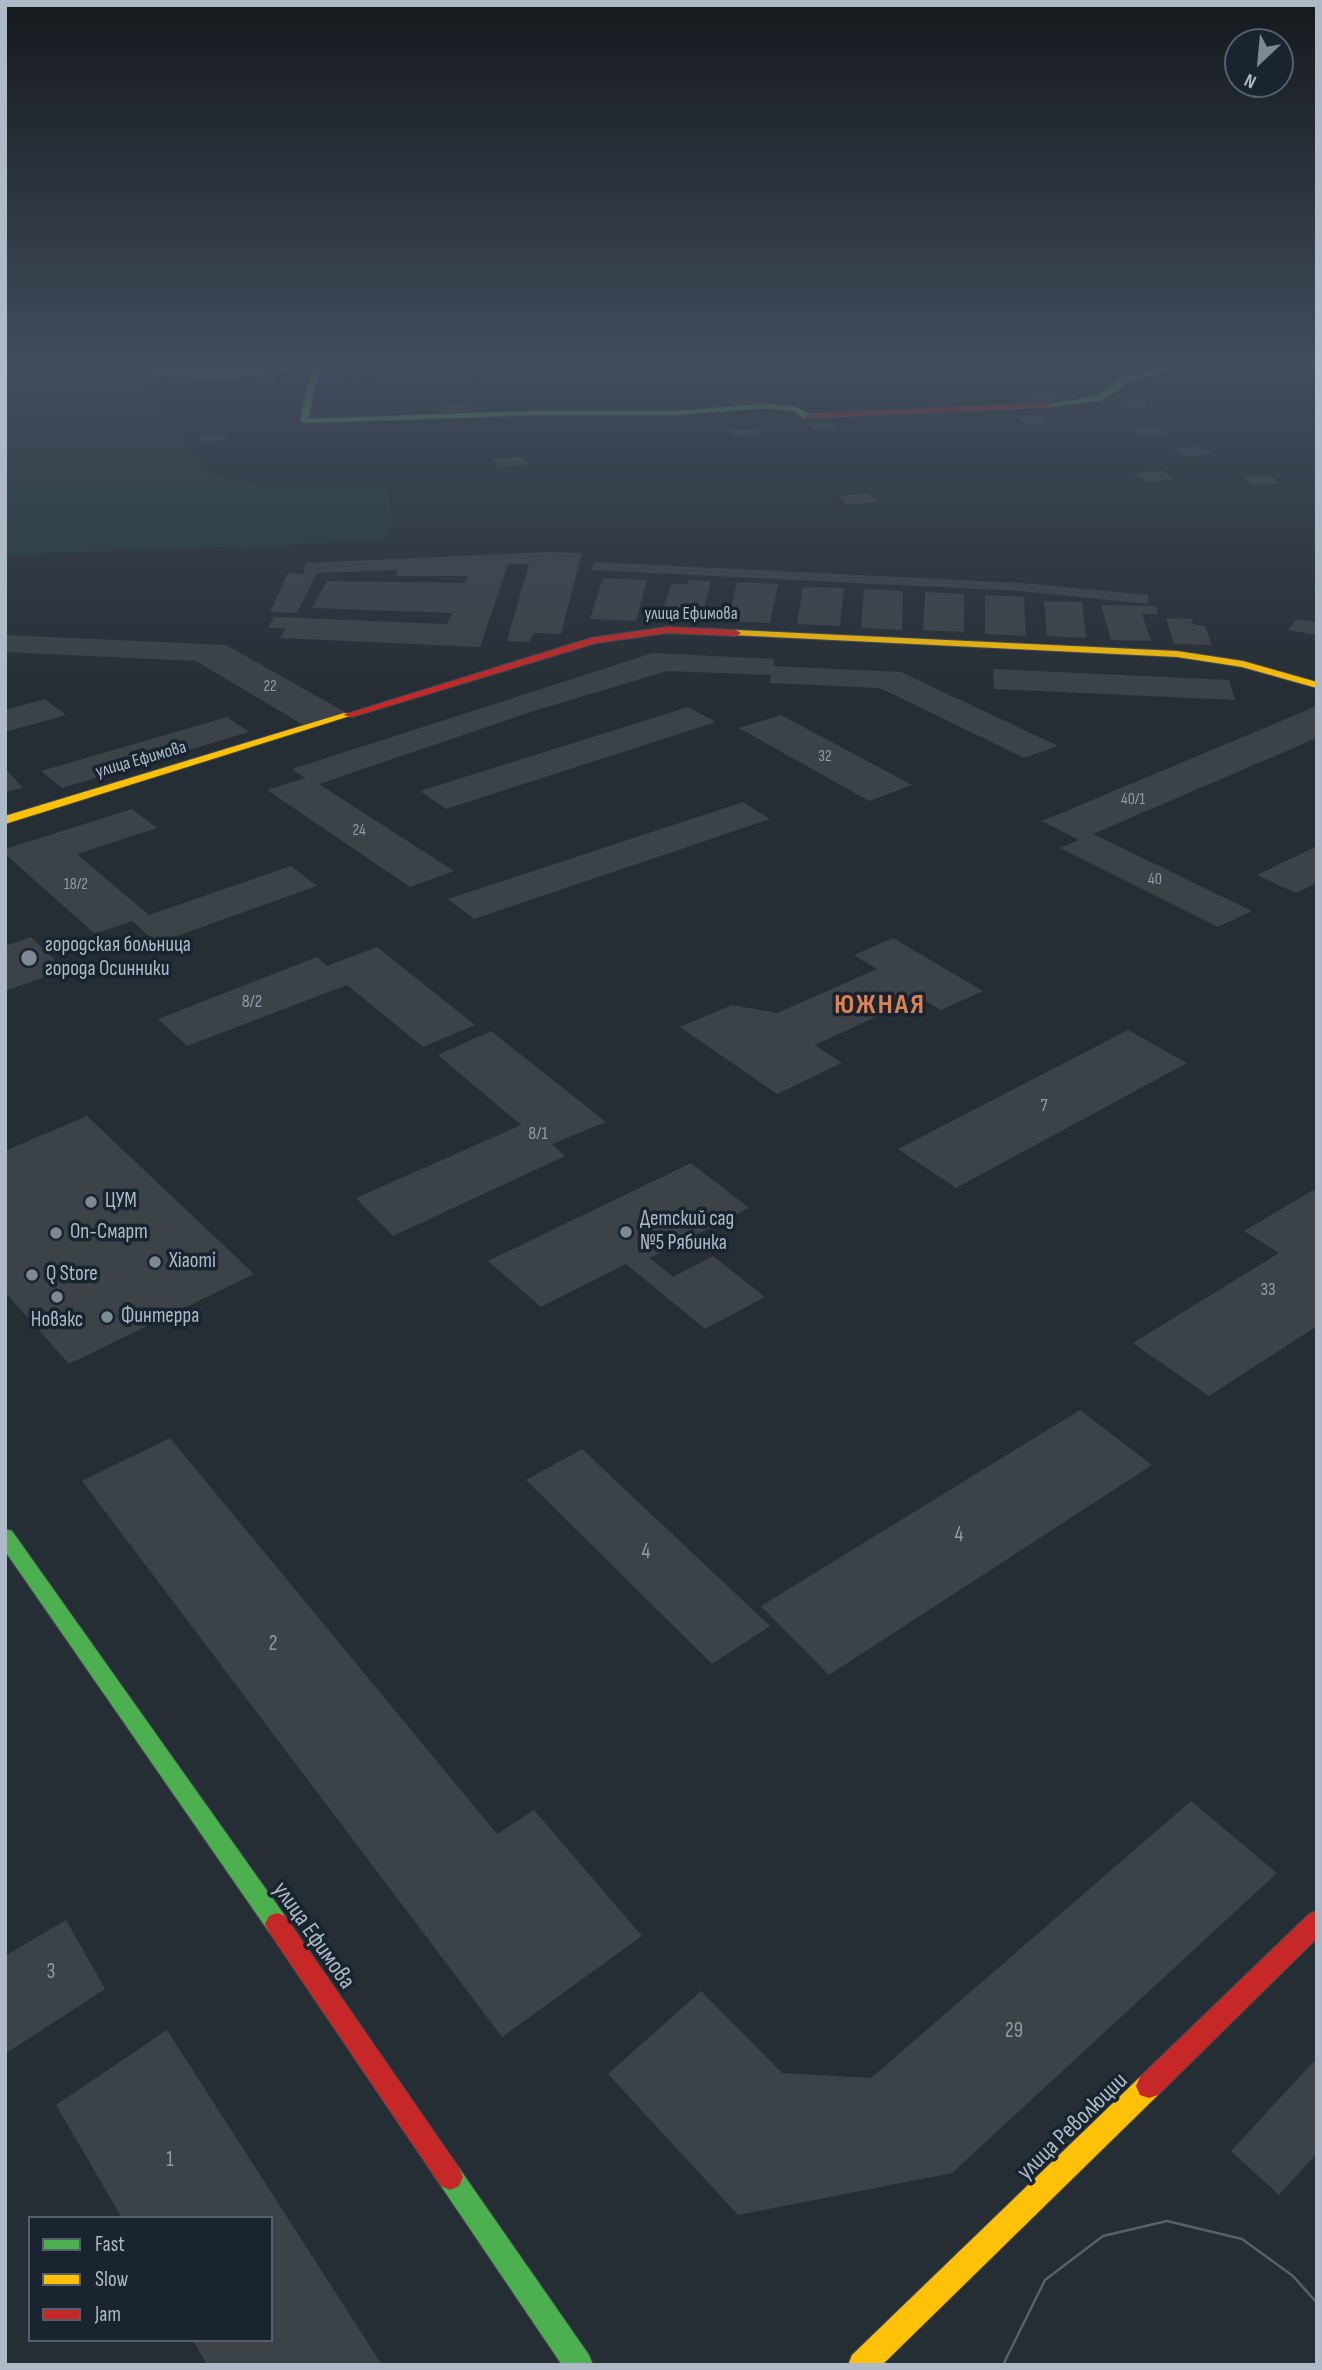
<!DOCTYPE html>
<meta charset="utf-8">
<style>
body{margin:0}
#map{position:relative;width:1322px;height:2370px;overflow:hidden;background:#262e35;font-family:"Sofia Sans Condensed",sans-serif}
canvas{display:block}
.frame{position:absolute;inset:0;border:7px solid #aebac7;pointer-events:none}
.legend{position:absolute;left:28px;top:2216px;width:245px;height:126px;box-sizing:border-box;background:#192430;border:2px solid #55606c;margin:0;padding:9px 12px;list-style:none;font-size:21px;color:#aebac7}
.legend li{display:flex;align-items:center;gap:14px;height:35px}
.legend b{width:35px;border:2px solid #55606c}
.north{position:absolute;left:1224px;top:28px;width:70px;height:70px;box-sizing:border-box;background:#192430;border:2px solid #55606c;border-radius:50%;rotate:206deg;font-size:19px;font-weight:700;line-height:28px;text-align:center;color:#aebac7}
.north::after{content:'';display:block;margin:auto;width:24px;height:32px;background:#7e8994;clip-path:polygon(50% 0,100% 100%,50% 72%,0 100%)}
</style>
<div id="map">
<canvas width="1322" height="2370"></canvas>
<div class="frame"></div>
<ul class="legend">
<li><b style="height:9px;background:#4caf50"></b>Fast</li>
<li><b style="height:9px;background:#ffc107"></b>Slow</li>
<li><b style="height:9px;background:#c62828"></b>Jam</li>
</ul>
<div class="north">N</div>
</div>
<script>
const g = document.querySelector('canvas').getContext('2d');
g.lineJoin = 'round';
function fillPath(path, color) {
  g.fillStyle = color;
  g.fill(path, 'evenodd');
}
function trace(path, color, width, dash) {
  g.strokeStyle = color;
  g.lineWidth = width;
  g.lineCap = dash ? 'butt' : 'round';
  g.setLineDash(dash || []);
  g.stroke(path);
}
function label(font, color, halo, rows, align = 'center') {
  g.font = font + ' "Sofia Sans Condensed",sans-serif';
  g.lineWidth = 7;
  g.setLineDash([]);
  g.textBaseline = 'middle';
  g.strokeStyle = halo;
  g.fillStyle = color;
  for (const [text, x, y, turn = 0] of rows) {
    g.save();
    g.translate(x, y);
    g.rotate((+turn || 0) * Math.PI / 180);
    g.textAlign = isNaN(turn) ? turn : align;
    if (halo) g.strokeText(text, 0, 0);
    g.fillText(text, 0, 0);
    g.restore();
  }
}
const green = new Path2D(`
 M 5,365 L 65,365 L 56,379 L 144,377 L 170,421 L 207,473 L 265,487 L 387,487 L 393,527 L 385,541 L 5,555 Z`);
const building = new Path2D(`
 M 495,370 L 498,376 L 474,377 L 472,372 Z
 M 373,372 L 376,379 L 349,381 L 345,374 Z
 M 275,378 L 276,385 L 253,386 L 252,379 Z
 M 189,382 L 190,388 L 166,389 L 166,383 Z
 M 1029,394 L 1056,395 L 1056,402 L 1029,400 Z
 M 749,396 L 752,399 L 763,398 L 768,403 L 732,406 L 725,397 Z
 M 952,396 L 962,403 L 935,405 L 926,398 Z
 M 1119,401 L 1145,402 L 1146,408 L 1120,407 Z
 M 468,403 L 473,411 L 444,413 L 440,406 Z
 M 1043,415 L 1054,423 L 1027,425 L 1017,417 Z
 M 832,422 L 838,429 L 815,430 L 809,423 Z
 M 1156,425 L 1168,433 L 1141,435 L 1129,428 Z
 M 755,428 L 760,434 L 733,436 L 728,429 Z
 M 224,433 L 225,440 L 201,442 L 200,435 Z
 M 1200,446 L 1213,454 L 1185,457 L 1172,449 Z
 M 522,456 L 528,465 L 498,467 L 492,459 Z
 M 1162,471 L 1175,479 L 1146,482 L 1134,473 Z
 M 1270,475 L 1280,484 L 1252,485 L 1243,476 Z
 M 868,493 L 878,502 L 847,505 L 838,496 Z
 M 549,552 L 582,553 L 561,634 L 534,633 L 529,642 L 507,641 L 529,564 L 508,564 L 480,647 L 280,638 L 286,628 L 268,628 L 274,617 L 447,624 L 452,613 L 312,608 L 327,581 L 464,583 L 468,576 L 396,576 L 397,570 L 317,573 L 297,613 L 270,612 L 288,573 L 304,574 L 305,563 Z
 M 595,562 L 1022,583 L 1148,595 L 1148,604 L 1020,591 L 591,570 Z
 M 603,578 L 647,580 L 636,621 L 590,619 Z
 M 689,580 L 711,581 L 701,619 L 661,617 L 671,584 L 687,584 Z
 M 737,582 L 778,584 L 770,623 L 728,621 Z
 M 803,587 L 844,588 L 840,626 L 797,624 Z
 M 864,589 L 903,591 L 902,630 L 861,628 Z
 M 925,592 L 964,594 L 964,632 L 923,630 Z
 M 985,595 L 1024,597 L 1026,636 L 985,634 Z
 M 1044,601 L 1082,602 L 1086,638 L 1047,636 Z
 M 1101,605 L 1156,606 L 1158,614 L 1142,614 L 1151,641 L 1111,640 Z
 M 1166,618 L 1192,619 L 1193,624 L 1205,626 L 1212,645 L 1174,644 Z
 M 1296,619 L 1317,622 L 1317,635 L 1288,630 Z
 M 5,635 L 226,645 L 345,712 L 305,726 L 196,661 L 5,652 Z
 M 653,653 L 774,659 L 773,666 L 901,672 L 1058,746 L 1024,758 L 880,688 L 770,683 L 771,675 L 667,671 L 534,711 L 319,784 L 454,871 L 410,887 L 267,790 L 305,778 L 292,769 Z
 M 993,669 L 1229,680 L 1235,700 L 994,689 Z
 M 45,699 L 66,715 L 5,732 L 5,710 Z
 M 1317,706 L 1317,738 L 1093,834 L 1252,911 L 1218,927 L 1060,848 L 1079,840 L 1042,821 Z
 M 688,707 L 716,722 L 446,809 L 420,791 Z
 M 781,715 L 912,785 L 869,801 L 739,728 Z
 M 227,717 L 249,732 L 62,788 L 41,771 Z
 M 5,768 L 23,788 L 5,792 Z
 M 743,802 L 770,819 L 474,919 L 448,899 Z
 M 132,809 L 157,828 L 77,854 L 149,915 L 291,866 L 317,886 L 157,943 L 132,921 L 95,934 L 5,854 L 5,849 Z
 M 1317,846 L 1317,883 L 1296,893 L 1257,875 Z
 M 31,937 L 65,970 L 5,991 L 5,946 Z
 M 893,938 L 983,991 L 941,1010 L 919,997 L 815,1045 L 842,1063 L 777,1094 L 680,1027 L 732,1005 L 777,1013 L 877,969 L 854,955 Z
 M 377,947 L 475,1025 L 423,1047 L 347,985 L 187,1046 L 158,1019 L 317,957 L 327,966 Z
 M 1128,1030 L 1187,1063 L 956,1188 L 898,1149 Z
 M 491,1031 L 606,1122 L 552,1144 L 565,1156 L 393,1236 L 356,1198 L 521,1125 L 438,1055 Z
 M 87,1116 L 254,1274 L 69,1364 L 5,1292 L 5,1151 Z
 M 691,1163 L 749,1208 L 650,1258 L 673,1277 L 713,1256 L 765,1297 L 705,1329 L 626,1264 L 541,1307 L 488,1261 Z
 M 1317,1188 L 1317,1326 L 1209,1396 L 1133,1343 L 1279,1253 L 1244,1231 Z
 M 1080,1410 L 1152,1465 L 829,1675 L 761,1606 Z
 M 170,1438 L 497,1834 L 534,1810 L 642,1936 L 502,2037 L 82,1481 Z
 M 582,1449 L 770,1626 L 712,1664 L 526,1480 Z
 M 1191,1801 L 1277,1873 L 952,2173 L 738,2215 L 608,2074 L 701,1991 L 782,2073 L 871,2078 Z
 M 66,1920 L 105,1989 L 5,2054 L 5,1956 Z
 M 167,2030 L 382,2365 L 207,2365 L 193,2340 L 271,2340 L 271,2218 L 122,2218 L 56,2105 Z
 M 1317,2058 L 1317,2153 L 1279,2195 L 1231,2151 Z`);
const street = new Path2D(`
 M 142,365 L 191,369 L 324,365 L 315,370 L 212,380 L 145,374 Z`);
const fast = new Path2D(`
 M 312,365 L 320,365 L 308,419 L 535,411 L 678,411 L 763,404 L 796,407 L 813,416 L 804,418 L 794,411 L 763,408 L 678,415 L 535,415 L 304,423 L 300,421 Z
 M 1175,365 L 1188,365 L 1130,381 L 1103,400 L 1049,407 L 1045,405 L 1098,396 L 1124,377 Z
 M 5,1529 L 12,1531 L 285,1916 L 289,1924 L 285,1932 L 277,1935 L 269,1932 L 5,1551 Z
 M 450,2164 L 459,2168 L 589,2355 L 593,2365 L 562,2365 L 441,2186 L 437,2177 L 441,2168 Z`);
const slow = new Path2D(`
 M 736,630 L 1177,651 L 1243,661 L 1317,682 L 1317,688 L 1242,667 L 1177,657 L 732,635 L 732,631 Z
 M 344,713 L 353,715 L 5,824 L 5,816 Z
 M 1149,2074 L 1158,2077 L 1162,2086 L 1158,2095 L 882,2365 L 848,2365 L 852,2355 L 1140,2077 Z`);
const jam = new Path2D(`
 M 1049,403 L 1052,407 L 809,418 L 805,416 L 809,414 Z
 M 667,627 L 736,630 L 741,633 L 736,636 L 667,633 L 596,643 L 352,717 L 343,715 L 591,638 Z
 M 1317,1911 L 1317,1938 L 1158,2095 L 1149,2098 L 1140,2095 L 1136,2086 L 1140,2077 L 1309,1914 Z
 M 277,1913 L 285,1916 L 459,2168 L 463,2177 L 459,2186 L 450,2190 L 441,2186 L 269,1932 L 265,1924 L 269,1916 Z`);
const tram = new Path2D(`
 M 1003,2365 L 1045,2280 L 1103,2236 L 1167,2221 L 1242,2239 L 1293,2276 L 1317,2303`);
const markers = [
 [29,958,9,"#7e8994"],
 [91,1202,7,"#7e8994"],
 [626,1232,7,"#7e8994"],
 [56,1233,7,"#7e8994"],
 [155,1262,7,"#7e8994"],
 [32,1275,7,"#7e8994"],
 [57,1297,7,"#7e8994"],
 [107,1317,7,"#7e8994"]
];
const farNumbernames = [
 ["22",270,687],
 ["32",825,757],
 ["40/1",1133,800],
 ["24",359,831],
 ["40",1155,880],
 ["18/2",76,885]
];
const farStreetnames = [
 ["улица Ефимова",691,614],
 ["улица Ефимова",141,760,-16]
];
const numberNames = [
 ["8/2",252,1002],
 ["7",1044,1106],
 ["8/1",538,1134],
 ["33",1268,1290]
];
const poiNames = [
 ["городская больница",45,946],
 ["города Осинники",45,970],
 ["ЦУМ",105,1202],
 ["Детский сад",640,1220],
 ["№5 Рябинка",640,1244],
 ["On-Смарт",70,1233],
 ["Xiaomi",169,1262],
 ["Q Store",46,1275],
 ["Финтерра",121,1317],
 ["Новэкс",57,1321,"center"]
];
const nearNumbernames = [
 ["4",959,1536],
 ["4",646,1553],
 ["2",273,1645],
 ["3",51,1973],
 ["29",1014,2032],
 ["1",170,2161]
];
const nearStreetnames = [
 ["улица Ефимова",313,1936,55],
 ["улица Революции",1073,2127,-44]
];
const districtNames = [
 ["ЮЖНАЯ",880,1006]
];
fillPath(green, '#23393b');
fillPath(building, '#3b4248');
trace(street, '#444a4f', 3);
trace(fast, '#444a4f', 2);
trace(slow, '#444a4f', 2);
trace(jam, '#444a4f', 2);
fillPath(street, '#565c63');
fillPath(fast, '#4caf50');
fillPath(slow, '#ffc107');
fillPath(jam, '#c62828');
trace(tram, '#596066', 2.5);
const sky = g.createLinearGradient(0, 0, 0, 697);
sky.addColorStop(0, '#15191d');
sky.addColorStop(0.52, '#414c5c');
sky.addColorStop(1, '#414c5c00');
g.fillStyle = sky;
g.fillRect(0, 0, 1322, 697);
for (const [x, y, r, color] of markers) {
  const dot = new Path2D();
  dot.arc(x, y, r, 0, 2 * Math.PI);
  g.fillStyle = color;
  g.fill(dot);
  trace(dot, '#192430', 2.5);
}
label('16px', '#919ca7', null, farNumbernames);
label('18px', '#aebac7', '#192430', farStreetnames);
label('18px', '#919ca7', null, numberNames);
label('21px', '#aebac7', '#192430', poiNames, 'left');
label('21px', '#919ca7', null, nearNumbernames);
label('24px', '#aebac7', '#192430', nearStreetnames);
g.letterSpacing = '2px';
label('bold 28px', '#db8355', '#192430', districtNames);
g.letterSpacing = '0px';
</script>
